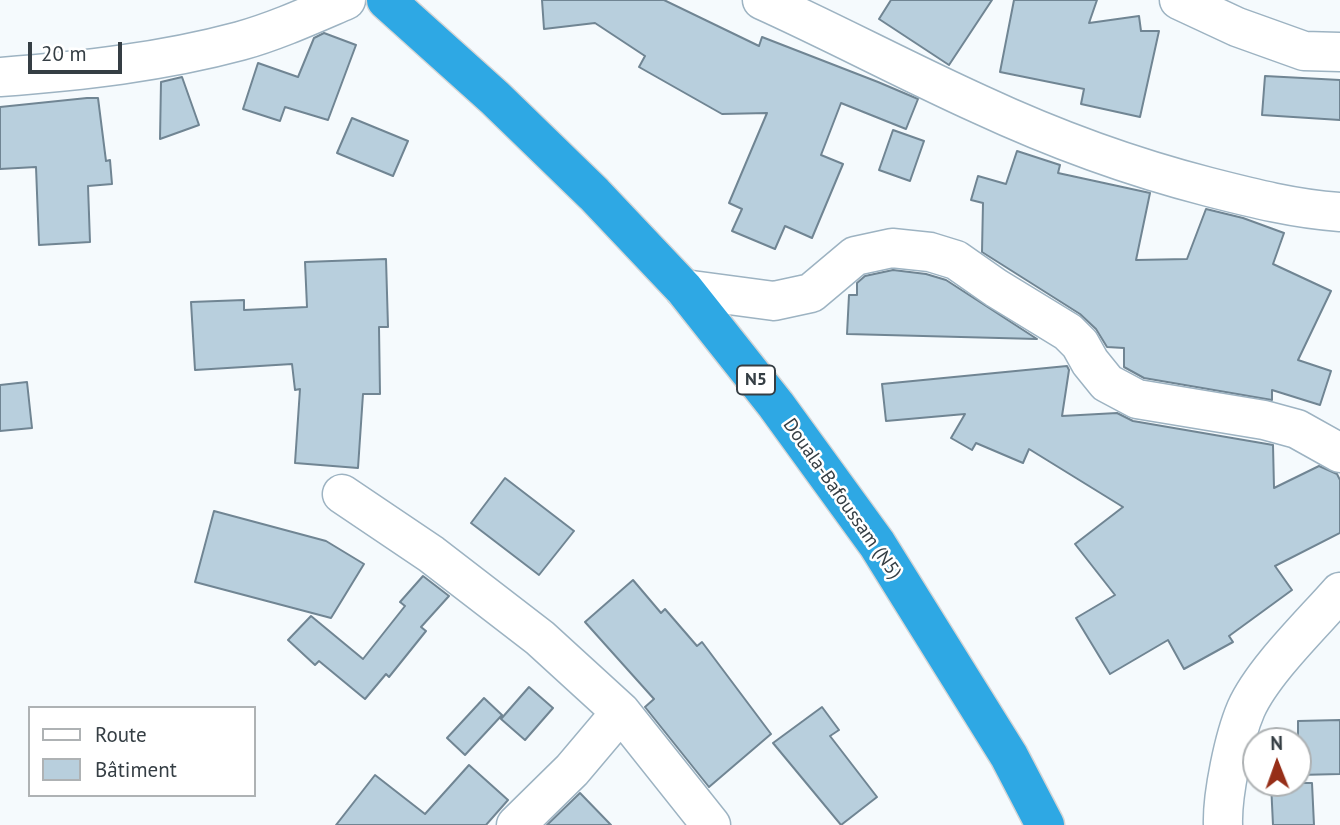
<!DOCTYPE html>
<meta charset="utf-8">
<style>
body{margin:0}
#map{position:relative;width:1340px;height:825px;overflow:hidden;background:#f5fafd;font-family:"PT Sans",sans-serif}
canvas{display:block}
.legend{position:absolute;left:28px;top:706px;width:228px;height:91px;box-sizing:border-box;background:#fff;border:2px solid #aeb2b4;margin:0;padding:9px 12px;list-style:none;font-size:21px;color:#353e44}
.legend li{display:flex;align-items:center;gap:14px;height:35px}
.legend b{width:35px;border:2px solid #aeb2b4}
.north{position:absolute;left:1242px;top:727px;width:70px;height:70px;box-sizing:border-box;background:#fff;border:2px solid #aeb2b4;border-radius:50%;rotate:359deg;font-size:19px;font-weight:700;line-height:28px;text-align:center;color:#353e44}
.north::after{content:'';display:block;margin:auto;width:24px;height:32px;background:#962e18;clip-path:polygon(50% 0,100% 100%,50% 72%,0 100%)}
.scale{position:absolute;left:28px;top:42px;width:94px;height:32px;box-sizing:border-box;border:4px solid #353e44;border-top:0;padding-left:9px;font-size:21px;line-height:24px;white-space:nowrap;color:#353e44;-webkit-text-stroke:5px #fff;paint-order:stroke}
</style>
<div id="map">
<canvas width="1340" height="825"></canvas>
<ul class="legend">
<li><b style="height:9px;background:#fff"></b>Route</li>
<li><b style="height:19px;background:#b8cfdd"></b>Bâtiment</li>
</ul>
<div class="north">N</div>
<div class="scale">20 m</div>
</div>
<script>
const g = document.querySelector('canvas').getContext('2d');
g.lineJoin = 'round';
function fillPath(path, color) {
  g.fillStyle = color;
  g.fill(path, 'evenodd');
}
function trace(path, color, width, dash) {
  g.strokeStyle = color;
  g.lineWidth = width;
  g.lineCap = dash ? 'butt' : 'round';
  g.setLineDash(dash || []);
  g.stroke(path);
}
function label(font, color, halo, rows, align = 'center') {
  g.font = font + ' "PT Sans",sans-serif';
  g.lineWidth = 5;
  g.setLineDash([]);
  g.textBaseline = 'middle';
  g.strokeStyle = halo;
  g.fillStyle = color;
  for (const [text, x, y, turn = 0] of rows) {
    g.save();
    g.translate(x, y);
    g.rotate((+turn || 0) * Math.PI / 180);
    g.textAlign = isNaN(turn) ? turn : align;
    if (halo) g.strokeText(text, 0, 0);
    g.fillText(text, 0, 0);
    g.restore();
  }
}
const building = new Path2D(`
 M 542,0 L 664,0 L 759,46 L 762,37 L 878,82 L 918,99 L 906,129 L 841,103 L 821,155 L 843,164 L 812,238 L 785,226 L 775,249 L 732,231 L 742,209 L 729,203 L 767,113 L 722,114 L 639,67 L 645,56 L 595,23 L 544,29 Z
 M 891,0 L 992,0 L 949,65 L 879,19 Z
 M 1014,0 L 1097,0 L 1089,23 L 1139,16 L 1141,31 L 1159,31 L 1140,117 L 1081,104 L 1084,89 L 1000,72 Z
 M 324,33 L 356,45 L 328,120 L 285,107 L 280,121 L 243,109 L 258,63 L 298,77 L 314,38 Z
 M 1265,76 L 1340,80 L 1340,120 L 1262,115 Z
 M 182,77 L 199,125 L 160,139 L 161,82 Z
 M 87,98 L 98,98 L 106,161 L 110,160 L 112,184 L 88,186 L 90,242 L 39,245 L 36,167 L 0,169 L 0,107 Z
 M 352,118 L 408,141 L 393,176 L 337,153 Z
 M 893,130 L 924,141 L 910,181 L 879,170 Z
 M 1017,151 L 1060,165 L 1058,173 L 1150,193 L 1136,260 L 1187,259 L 1206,209 L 1243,218 L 1284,233 L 1273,264 L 1331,291 L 1298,360 L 1331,371 L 1320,405 L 1272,390 L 1272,400 L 1144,378 L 1124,367 L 1124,348 L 1107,347 L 1096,329 L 1080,314 L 982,252 L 983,203 L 971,200 L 978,176 L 1006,184 Z
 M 386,259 L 388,327 L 379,327 L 380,394 L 363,394 L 358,468 L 295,463 L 300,389 L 295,390 L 292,364 L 195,370 L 191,302 L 244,300 L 244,310 L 307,307 L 305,262 Z
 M 893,270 L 926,274 L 946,280 L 1037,339 L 847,334 L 849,295 L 857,295 L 857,283 L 865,276 Z
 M 1067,366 L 1069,370 L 1062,416 L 1117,413 L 1133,421 L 1273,445 L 1274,488 L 1319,466 L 1337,474 L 1340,480 L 1340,533 L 1275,566 L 1292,590 L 1229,636 L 1233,642 L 1184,669 L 1168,640 L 1110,674 L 1076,618 L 1115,595 L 1075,544 L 1123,507 L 1029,449 L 1023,463 L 976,443 L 972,450 L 951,438 L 965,414 L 886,421 L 882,384 Z
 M 27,382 L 32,428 L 0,431 L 0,385 Z
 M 505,478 L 574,531 L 539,575 L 471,523 Z
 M 214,511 L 326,541 L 364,564 L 331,618 L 195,582 Z
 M 423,576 L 449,596 L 421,627 L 426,631 L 389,677 L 386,674 L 365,699 L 319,661 L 315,665 L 288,640 L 311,616 L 363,659 L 405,606 L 400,602 Z
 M 633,580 L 661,613 L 665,609 L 697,646 L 702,642 L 771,734 L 709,787 L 645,707 L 654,699 L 585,622 Z
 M 529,687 L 553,708 L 525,740 L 501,719 Z
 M 484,698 L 502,715 L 465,755 L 447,738 Z
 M 822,707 L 839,730 L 830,736 L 877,797 L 841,825 L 773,743 Z
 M 1340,720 L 1340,774 L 1298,775 L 1298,721 Z
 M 469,765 L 508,800 L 486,825 L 336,825 L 375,775 L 425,814 Z
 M 1271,783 L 1312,783 L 1314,825 L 1273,825 Z
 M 580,793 L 611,825 L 547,825 Z`);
const minor = new Path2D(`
 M 762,0 C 835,33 906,71 979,104 C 1052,138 1131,167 1209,187 C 1252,198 1295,209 1340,212
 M 1179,0 L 1237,27 L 1304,51 L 1340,52
 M 0,77 C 81,71 162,62 240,41 C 276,31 311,15 346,0
 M 684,289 L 774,301 L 811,293 L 855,256 L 892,248 L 930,252 L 956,260 L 996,288 L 1068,332 L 1080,344 L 1090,362 L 1107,383 L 1137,399 L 1264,420 L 1297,429 L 1340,453
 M 342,494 L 431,554 L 540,638 L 621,712 L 711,825
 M 516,825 L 572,770 L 621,712
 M 1223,825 C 1222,795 1234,737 1246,709 C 1263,671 1312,624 1340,592`);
const highway = new Path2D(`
 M 386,0 L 495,98 L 594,194 L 684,289 L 776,405 L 877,544 L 1009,756 L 1045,825`);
const shields = [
 [756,380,38]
];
const shieldNames = [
 ["N5",756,380]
];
const streetNames = [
 ["Douala-Bafoussam (N5)",842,499,55]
];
fillPath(building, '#b8cfdd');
trace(building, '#708593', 2);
trace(minor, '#9db3c2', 41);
trace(highway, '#d3d5d6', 41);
trace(minor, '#fff', 38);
trace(highway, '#2ea8e4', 38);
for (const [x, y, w] of shields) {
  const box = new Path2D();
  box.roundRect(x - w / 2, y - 14.5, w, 29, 5);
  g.fillStyle = '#fff';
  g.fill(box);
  trace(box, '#353e44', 2);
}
label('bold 18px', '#353e44', null, shieldNames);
label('19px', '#353e44', '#fff', streetNames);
</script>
